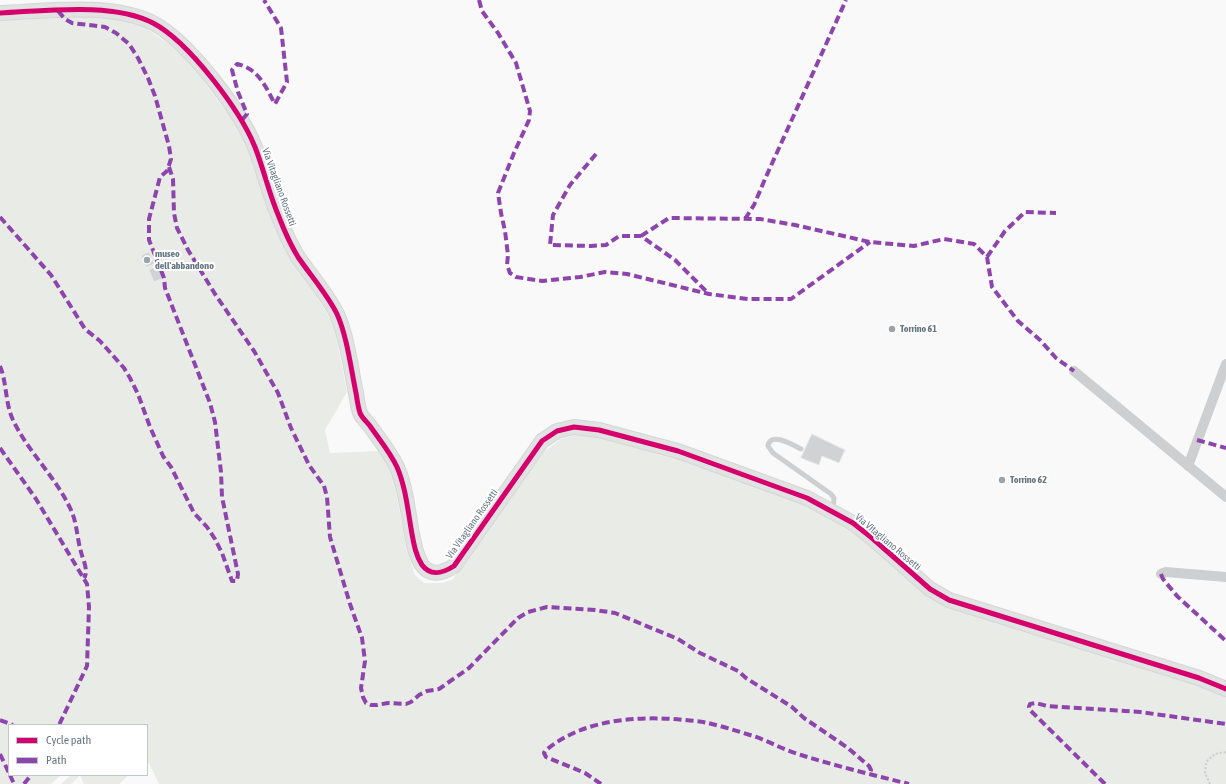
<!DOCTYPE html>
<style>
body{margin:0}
#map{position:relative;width:1226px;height:784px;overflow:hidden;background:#f9f9f9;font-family:"Asap Condensed",sans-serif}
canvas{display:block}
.legend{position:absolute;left:8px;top:724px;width:140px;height:52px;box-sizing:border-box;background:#fff;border:1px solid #c1c8cd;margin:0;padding:5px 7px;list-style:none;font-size:12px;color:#657683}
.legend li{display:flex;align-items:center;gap:8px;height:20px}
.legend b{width:20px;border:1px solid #c1c8cd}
</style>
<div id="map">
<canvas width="1226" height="784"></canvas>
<ul class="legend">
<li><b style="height:5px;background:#d6006c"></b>Cycle path</li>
<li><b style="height:5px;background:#8e44ad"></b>Path</li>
</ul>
</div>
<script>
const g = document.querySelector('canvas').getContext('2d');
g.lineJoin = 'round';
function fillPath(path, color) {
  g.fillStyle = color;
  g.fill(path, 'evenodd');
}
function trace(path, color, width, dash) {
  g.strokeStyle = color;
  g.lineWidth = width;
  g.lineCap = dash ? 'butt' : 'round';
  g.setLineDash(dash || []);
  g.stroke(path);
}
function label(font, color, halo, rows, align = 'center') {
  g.font = font + ' "Asap Condensed",sans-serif';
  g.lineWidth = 4;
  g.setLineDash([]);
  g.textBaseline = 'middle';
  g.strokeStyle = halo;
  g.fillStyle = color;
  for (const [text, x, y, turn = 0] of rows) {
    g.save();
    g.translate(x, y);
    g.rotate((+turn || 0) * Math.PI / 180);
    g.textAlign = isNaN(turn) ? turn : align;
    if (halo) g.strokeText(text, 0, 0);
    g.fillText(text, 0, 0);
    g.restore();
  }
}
const green = new Path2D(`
 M 86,15 L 119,18 L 144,27 L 170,45 L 190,63 L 229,115 L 247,146 L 265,201 L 285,250 L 314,292 L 334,325 L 347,392 L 325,430 L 330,453 L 380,451 L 393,475 L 406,547 L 415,575 L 424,583 L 443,583 L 453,579 L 545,451 L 561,439 L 577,435 L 607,438 L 653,450 L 790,497 L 852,529 L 927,594 L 941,604 L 1179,676 L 1226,694 L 1226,784 L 159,784 L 149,763 L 147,764 L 147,725 L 9,725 L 9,775 L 61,775 L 51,784 L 0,784 L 0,18 Z
 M 71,775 L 129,775 L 119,784 L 84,784 L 80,775 L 71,784 L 61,784 Z`);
const building = new Path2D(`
 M 149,252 L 154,264 L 146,267 L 141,256 Z
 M 158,266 L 163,278 L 154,282 L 149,270 Z
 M 891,326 L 894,328 L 893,332 L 889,330 Z
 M 812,434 L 845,450 L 839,463 L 822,456 L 819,465 L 801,458 Z`);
const path = new Path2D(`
 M 1210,784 L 1205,773 L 1206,762 L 1215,754 L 1226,752`);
const lane = new Path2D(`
 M 801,449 C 793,445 770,431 768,446 L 773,453 L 831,494 L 834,498 L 833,510`);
const street = new Path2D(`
 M 1074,371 L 1226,497
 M 1188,466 L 1226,364
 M 1161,574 L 1166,572 L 1226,577`);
const secondary = new Path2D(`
 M 0,13 C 45,11 113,2 153,23 C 189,42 240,110 255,147 C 264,170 269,194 279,217 C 284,230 290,244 298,257 C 311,276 327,294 337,314 C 347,336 351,369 356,393 C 357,399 358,407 360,413 C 362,418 367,422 370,426 C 379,439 390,452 397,467 C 406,488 408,512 412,534 C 414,545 416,556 422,565 C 431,577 443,573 454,566 L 542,441 L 557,431 L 574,427 L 599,430 L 678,451 L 807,498 L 853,523 L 872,538 L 930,589 L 949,600 L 1199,678 L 1226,689`);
const quiet = new Path2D(`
 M 479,0 L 482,11 L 498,33 L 516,63 L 530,111 L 529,120 L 514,153 L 498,193 L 501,213 L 505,231 L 508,255 L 507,265 L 510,273 L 516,277 L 542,281 L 580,277 L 605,272 L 627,274 L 709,294 L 748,299 L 791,299 L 870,242
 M 242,120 L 247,114 L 238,92 L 232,70 L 237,64 C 259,69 265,86 275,104 L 287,82 L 281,28 L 264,0
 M 596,154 L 570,185 L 553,215 L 550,245 L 591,246 L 606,245 L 619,236 L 641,236 L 675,260 L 709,294
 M 169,167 L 173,179 L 174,213 L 177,228 L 188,250 L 215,294 L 254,351 L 278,393 L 291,428 L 309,465 L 324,486 L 327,497 L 330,537 L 350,604 L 362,638 L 365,661 L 361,688 L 363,697 L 366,703 L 371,705 L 377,705 L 388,703 L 406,704 L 411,702 L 419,695 L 427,691 L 439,689 L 469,668 L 518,618 L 528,612 L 547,607 L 595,610 L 615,613 L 678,639 L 700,653 L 738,671 L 746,678 L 792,707 L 804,718 L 848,748 L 869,766 L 871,770 L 870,774
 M 0,217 L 51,275 L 85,329 L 100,341 L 124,368 L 130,378 L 138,394 L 150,427 L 163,456 L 171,467 L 194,513 L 207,527 L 215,539 L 222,553 L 232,581 L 237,581 L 238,574 L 222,497 L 221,472 L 215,422 L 210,403 L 165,288 L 164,278 L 149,240 L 149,219 L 160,177 L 167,171 L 171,159 L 169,146 L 155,96 L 148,78 L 138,58 L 129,44 L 116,33 L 105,27 L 72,23 L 65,19 L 58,11
 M 745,219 L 754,205 L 765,179 L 846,0
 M 641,236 L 669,218 L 760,219 L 795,225 L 870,242 L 914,246 L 944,239 L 974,244 L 987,257 L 992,287 L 1018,321 L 1040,340 L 1056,358 L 1074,371
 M 987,257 L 1005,231 L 1025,212 L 1056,213
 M 0,366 C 7,383 5,403 13,420 C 28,452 56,477 71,510 C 77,523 77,538 81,552 C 83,560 89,571 84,578
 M 1197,440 L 1226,448
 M 0,448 L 36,499 L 87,584 L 89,607 L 87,666 L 59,725
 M 1161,574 L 1163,579 L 1177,596 L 1226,641
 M 0,720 L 13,725
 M 0,754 L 9,773
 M 10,775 L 14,784
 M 24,784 L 31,775
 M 601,784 L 585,773 L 546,757 L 544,753 L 545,751 C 587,715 651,715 703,722 C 718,725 734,730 750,735 C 767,740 783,750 801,755 C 836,766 873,775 909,784
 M 1105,784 L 1030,710 L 1029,707 L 1030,704 L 1036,703 L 1047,706 L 1140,712 L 1226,724`);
const cycleway = new Path2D(`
 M 0,13 C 45,11 113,2 153,23 C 189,42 240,110 255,147 C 264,170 269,194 279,217 C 284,230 290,244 298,257 C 311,276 327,294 337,314 C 347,336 351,369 356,393 C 357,399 358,407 360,413 C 362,418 367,422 370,426 C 379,439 390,452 397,467 C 406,488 408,512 412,534 C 414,545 416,556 422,565 C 431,577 443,573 454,566 L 542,441 L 557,431 L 574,427 L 599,430 L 678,451 L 807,498 L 853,523 L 872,538 L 930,589 L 949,600 L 1199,678 L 1226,689`);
const markers = [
 [147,260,4,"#99a4ac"],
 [892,329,4,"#99a4ac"],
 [1002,480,4,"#99a4ac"]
];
const streetNames = [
 ["Via Vitagliano Rossetti",279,187,70],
 ["Via Vitagliano Rossetti",472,524,-55],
 ["Via Vitagliano Rossetti",888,542,40]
];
const poiNames = [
 ["museo",155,254],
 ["dell'abbandono",155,266],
 ["Torrino 61",900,329],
 ["Torrino 62",1010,480]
];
fillPath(green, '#e8ebe6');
fillPath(building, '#d0d2d3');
trace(building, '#e8e8e8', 1);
trace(secondary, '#d5d6d7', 16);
trace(path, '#cbcccd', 2, [2, 2]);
trace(lane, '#cecfd0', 5);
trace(street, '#cecfd0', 10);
trace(secondary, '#e1e2e2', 14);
trace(quiet, '#8e44ad', 4, [8, 4]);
trace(cycleway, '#d6006c', 5);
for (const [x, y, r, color] of markers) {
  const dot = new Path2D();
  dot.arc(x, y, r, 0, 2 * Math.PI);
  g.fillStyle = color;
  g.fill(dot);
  trace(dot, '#fff', 1.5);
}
label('10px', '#657683', '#fff', streetNames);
label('bold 10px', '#657683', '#fff', poiNames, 'left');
</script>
